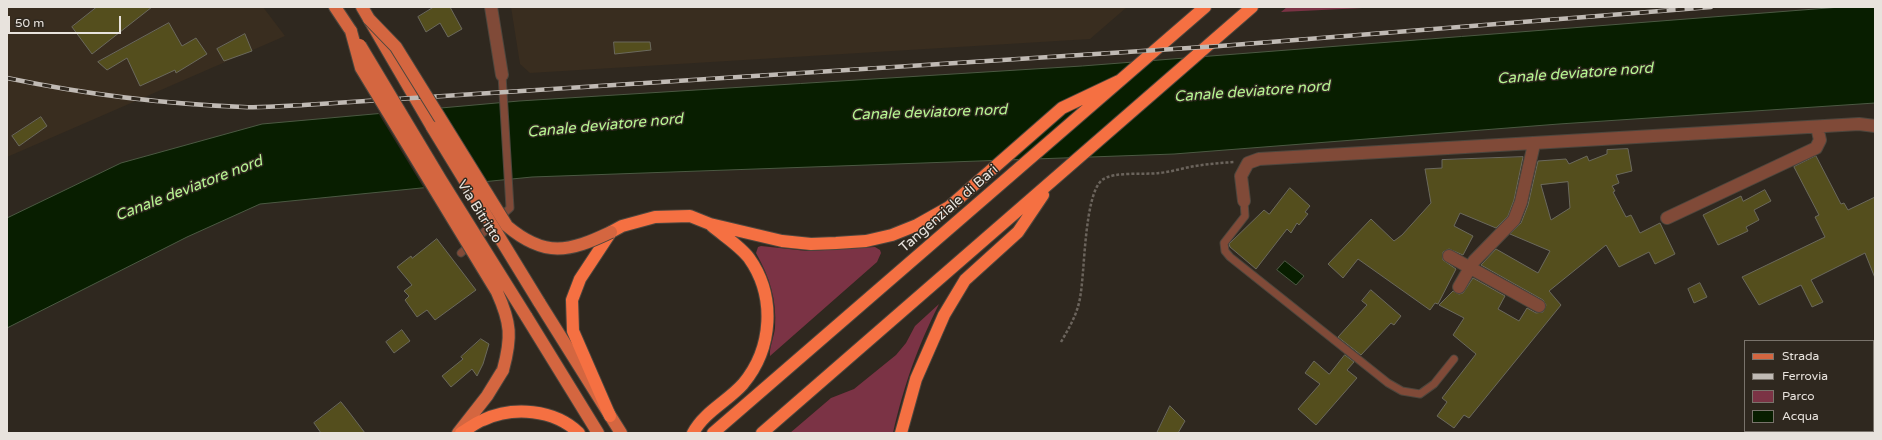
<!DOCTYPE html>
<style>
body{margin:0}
#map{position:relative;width:1882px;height:440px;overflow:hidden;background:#2f281f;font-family:"Varela Round",sans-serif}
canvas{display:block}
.frame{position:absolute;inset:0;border:8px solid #e8e3dd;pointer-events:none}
.legend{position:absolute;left:1744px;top:340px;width:130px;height:92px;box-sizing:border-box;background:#2f281f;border:1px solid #79736b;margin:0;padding:5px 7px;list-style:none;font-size:12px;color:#e8e3dd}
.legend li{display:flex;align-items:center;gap:8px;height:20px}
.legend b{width:20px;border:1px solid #79736b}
.scale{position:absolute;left:8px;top:16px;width:113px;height:18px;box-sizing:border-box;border:2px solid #e8e3dd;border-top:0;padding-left:5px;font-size:12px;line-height:14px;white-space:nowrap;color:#e8e3dd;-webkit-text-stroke:3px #2f281f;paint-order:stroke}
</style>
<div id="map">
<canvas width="1882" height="440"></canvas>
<div class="frame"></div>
<ul class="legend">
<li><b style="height:5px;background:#d46640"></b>Strada</li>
<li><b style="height:5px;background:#c0bab4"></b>Ferrovia</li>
<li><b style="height:11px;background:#7b3345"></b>Parco</li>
<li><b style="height:11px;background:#081e00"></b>Acqua</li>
</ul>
<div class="scale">50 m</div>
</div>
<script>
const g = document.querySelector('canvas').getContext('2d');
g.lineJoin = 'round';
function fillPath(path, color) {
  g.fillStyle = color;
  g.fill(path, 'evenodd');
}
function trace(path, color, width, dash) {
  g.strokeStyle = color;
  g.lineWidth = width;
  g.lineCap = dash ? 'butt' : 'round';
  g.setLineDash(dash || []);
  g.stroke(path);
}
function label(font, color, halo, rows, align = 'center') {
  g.font = font + ' "Varela Round",sans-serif';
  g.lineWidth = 3;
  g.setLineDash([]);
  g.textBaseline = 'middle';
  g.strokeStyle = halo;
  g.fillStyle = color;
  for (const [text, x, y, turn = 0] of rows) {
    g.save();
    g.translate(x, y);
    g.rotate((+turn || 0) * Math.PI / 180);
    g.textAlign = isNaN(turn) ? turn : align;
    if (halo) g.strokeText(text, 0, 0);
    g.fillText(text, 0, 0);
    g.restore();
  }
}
const built = new Path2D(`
 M 7,7 L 263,7 L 285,36 L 7,157 Z
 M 511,7 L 1127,7 L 1090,39 L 530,73 L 520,64 Z`);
const green = new Path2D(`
 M 1287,7 L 1383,7 L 1281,12 Z
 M 761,246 L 807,251 L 875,247 L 880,250 L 881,253 L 877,262 L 770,356 C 769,348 774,337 775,328 C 777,300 770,278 756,253 L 758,247 Z
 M 939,304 C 917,348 904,385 893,433 L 790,433 L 831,398 L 854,389 L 896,355 L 906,343 L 915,326 Z`);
const water = new Path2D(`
 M 1841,7 L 1875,7 L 1875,103 L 1559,124 L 1174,154 L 532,177 L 260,204 L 187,237 L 7,328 L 7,218 L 121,163 L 262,124 L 519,101 L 1082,66 Z
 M 1285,261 L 1304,276 L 1296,285 L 1277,270 Z`);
const pier = new Path2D(`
 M 438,106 L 487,184 L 425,190 L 377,111 Z`);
const building = new Path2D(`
 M 97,7 L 152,7 L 92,54 L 72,27 Z
 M 434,7 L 450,7 L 462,29 L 448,37 L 440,23 L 426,32 L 418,17 Z
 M 169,23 L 182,46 L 196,38 L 207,54 L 176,73 L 175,70 L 140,86 L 127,58 L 107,70 L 98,62 Z
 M 245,34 L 252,51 L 224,61 L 217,49 Z
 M 614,42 L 650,42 L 651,50 L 615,54 Z
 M 41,117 L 47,126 L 19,146 L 12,136 Z
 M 1628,149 L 1632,171 L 1616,175 L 1619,183 L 1612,186 L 1615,191 L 1613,192 L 1626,217 L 1631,215 L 1640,233 L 1660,223 L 1675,254 L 1655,264 L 1649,252 L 1619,267 L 1606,245 L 1549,291 L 1561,305 L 1469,418 L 1464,415 L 1454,428 L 1437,416 L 1447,402 L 1442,398 L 1476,354 L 1453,335 L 1464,318 L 1439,305 L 1453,291 L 1459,294 L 1463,293 L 1473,278 L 1505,296 L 1498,309 L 1519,321 L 1527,308 L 1536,313 L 1543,312 L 1546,305 L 1543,300 L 1481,265 L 1496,249 L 1538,273 L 1550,251 L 1510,234 L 1521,223 L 1528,205 L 1538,161 L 1566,159 L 1569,164 L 1587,156 L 1589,161 L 1607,154 L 1607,150 ZM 1568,182 L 1570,208 L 1551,220 L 1541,185 Z
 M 1816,156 L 1841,204 L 1844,203 L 1848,210 L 1875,197 L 1875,278 L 1865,253 L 1811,280 L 1823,302 L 1812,307 L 1801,285 L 1759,305 L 1742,277 L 1825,237 L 1815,217 L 1819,215 L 1794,167 Z
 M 1523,157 L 1514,200 L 1508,216 L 1496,228 L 1460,213 L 1454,226 L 1473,236 L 1463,255 L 1449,249 L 1443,252 L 1443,260 L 1456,269 L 1438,304 L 1435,303 L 1430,310 L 1358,259 L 1343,278 L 1328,264 L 1371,219 L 1394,241 L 1402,235 L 1431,203 L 1425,169 L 1442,168 L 1442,160 Z
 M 1290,188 L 1310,206 L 1305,212 L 1308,214 L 1299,225 L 1297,223 L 1291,233 L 1287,229 L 1256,269 L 1230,247 L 1229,244 L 1264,210 L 1269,214 Z
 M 1765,190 L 1771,201 L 1754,210 L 1759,220 L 1746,227 L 1748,231 L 1718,245 L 1703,215 L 1741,196 L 1743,201 Z
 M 437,239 L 476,290 L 435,320 L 427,310 L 417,317 L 405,300 L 409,296 L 404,291 L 412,285 L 397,267 L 411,256 L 412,258 Z
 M 1700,283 L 1707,297 L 1694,303 L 1688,289 Z
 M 1371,290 L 1401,316 L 1394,325 L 1391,323 L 1361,355 L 1338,337 L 1367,305 L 1362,301 Z
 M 402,330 L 410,341 L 394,353 L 386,342 Z
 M 481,339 L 489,344 L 483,364 L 477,376 L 472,369 L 451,387 L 442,376 L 463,359 L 461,357 Z
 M 1345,355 L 1354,362 L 1347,370 L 1357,378 L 1316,425 L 1298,409 L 1320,384 L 1305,373 L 1314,361 L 1329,374 Z
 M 341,402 L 349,412 L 365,433 L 321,433 L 314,423 Z
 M 1170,406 L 1185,421 L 1178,433 L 1157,433 Z`);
const path = new Path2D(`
 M 1061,342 C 1069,328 1077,315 1080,298 C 1085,273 1084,195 1102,180 C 1114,171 1144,175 1159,173 C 1171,172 1183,168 1195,166 C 1208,164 1221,163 1234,162`);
const lane = new Path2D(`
 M 1244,201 L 1245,216 L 1224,243 L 1225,251 L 1230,257 L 1388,383 L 1402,391 L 1420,394 L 1434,384 L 1454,359
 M 461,253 L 510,208 L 502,75`);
const street = new Path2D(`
 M 491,7 L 502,75
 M 1244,201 L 1241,176 L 1248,163 L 1259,159 L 1859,124 L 1875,126
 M 1667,218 L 1816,148 L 1820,140 L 1817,127
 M 1449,256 L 1539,306
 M 1459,287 L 1474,261 L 1514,220 L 1521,202 L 1534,144`);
const primary = new Path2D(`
 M 335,7 L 351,31
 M 362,7 L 432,127
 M 539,302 L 621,433
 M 526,316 L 598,433
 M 458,433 L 487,396 L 503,370`);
const highway = new Path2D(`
 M 610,416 L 573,331 L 572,300 L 580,279 L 611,232 L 622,226 L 655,217 L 690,216 L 710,224 L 782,241 L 811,244 L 836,243 L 866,241 L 892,235 L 917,225 L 949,207 L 1062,108 L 1119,81
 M 461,433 C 468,429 475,423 483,420 C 513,406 554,409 579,433
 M 693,433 C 704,412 728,401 743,384 C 773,348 776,296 749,258 C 740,246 724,236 712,226
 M 713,433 L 1205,7
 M 762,433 L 1252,7
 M 901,433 L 916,379 L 944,315 L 965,280 L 1018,232 L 1043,195`);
const rail = new Path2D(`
 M 7,78 C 84,94 164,104 243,107 C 263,108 284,106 304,105 L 1220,46 L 1711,7`);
const primaryBridge = new Path2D(`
 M 369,19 L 396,47 L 507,226 C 545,258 569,252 611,232
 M 351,31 L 361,68 L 497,292 C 511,323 512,337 503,370
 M 360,45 L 441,180 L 526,316
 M 432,127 L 539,302`);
const streetNames = [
 ["Tangenziale di Bari",949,209,-41],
 ["Via Bitritto",479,212,58]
];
const waterNames = [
 ["Canale deviatore nord",1575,74,-4],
 ["Canale deviatore nord",1252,92,-4],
 ["Canale deviatore nord",929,113,-2],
 ["Canale deviatore nord",605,126,-5],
 ["Canale deviatore nord",189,189,-21]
];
fillPath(built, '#392d1f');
fillPath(green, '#7b3345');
fillPath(water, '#081e00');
trace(water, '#4b5942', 1);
fillPath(pier, '#2f281f');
fillPath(building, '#544e1d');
trace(building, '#6b695d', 1);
trace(lane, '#4d463d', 9);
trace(street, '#4d463d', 14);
trace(primary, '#4d463d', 14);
trace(highway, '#4d463d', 14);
trace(path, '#6b645c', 2.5, [3, 2]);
trace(lane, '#804a38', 7);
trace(street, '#804a38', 12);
trace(primary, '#d46640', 12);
trace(highway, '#f57042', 12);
trace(rail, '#c0bab4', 4.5);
trace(rail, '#2f281f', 3, [9]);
trace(primaryBridge, '#4d463d', 14, []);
trace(primaryBridge, '#d46640', 12);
label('14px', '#e8e3dd', '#2f281f', streetNames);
label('italic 15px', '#b7f692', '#2f281f', waterNames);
</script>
